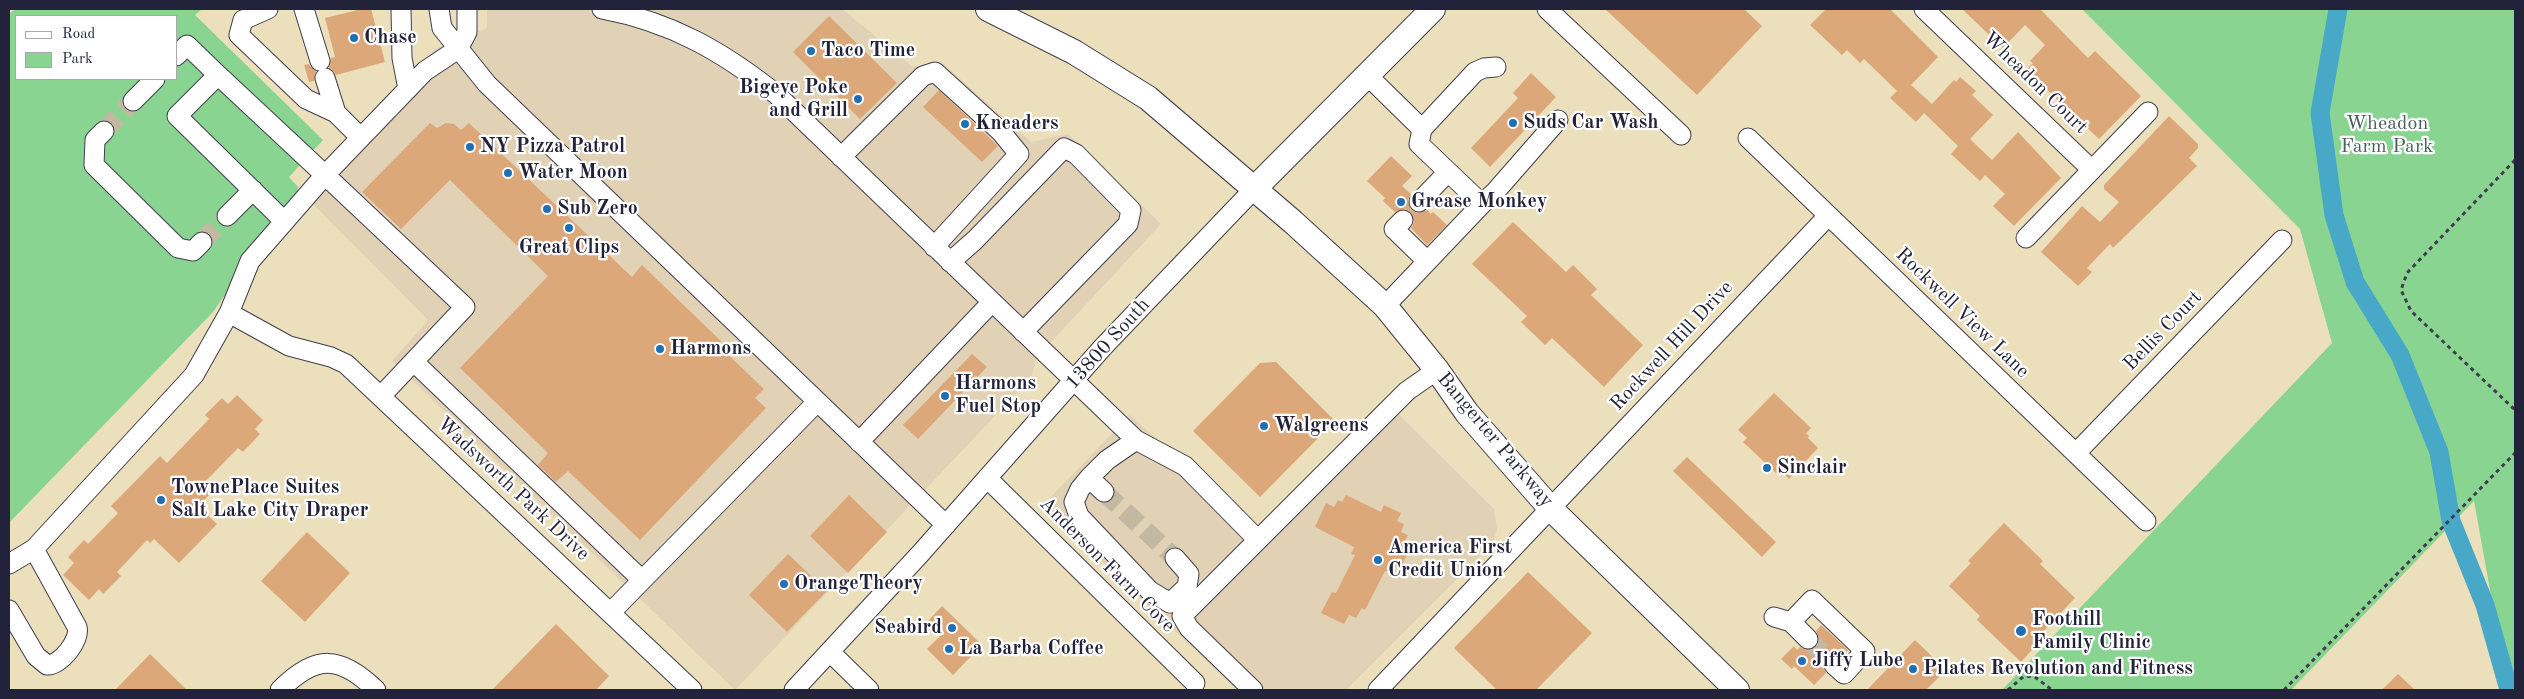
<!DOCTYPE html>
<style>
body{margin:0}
#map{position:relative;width:2524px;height:699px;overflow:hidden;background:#ebdfbc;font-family:"Old Standard TT",serif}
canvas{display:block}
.frame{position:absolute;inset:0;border:10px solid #22223b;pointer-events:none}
.legend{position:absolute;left:15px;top:15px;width:162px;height:65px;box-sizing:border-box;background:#fff;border:1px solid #a7a7b1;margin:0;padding:6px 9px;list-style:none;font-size:15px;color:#22223b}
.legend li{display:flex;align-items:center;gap:10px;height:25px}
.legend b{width:25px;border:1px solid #a7a7b1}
</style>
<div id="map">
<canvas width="2524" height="699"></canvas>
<div class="frame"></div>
<ul class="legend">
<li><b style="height:6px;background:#fff"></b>Road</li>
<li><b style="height:14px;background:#8ad491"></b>Park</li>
</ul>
</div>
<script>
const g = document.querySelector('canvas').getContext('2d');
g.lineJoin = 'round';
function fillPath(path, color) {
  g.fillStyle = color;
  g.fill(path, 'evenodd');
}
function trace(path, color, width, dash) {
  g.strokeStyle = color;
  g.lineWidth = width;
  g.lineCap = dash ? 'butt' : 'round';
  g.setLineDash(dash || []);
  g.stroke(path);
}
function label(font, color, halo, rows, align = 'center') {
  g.font = font + ' "Old Standard TT",serif';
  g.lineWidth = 4.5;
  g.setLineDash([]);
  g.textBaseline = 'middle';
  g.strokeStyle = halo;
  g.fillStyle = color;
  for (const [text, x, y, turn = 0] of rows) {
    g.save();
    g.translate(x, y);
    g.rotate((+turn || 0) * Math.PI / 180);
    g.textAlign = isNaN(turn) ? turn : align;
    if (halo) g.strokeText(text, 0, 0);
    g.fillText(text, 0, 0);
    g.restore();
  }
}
const built = new Path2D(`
 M 487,9 L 842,9 L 913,67 L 940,61 L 1031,142 L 1068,134 L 1161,224 L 1037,357 L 1031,378 L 735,690 L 392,361 L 428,320 L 300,191 L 435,49 L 487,28 Z
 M 1383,399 L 1494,509 L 1497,529 L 1493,543 L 1346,690 L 1237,690 L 1043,505 L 1130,415 L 1258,529 Z`);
const green = new Path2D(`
 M 15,9 L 202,9 L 195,15 L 323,140 L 289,177 L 298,187 L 297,194 L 213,312 L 9,523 L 9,14 ZM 16,16 L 176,16 L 176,79 L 16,79 Z
 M 2082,9 L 2515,9 L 2515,690 L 2508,690 L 2474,501 L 2291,690 L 2002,690 L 2332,343 L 2300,229 Z`);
const canal = new Path2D(`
 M 2338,9 L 2320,113 L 2334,215 L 2355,282 L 2400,355 L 2439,452 L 2451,521 L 2485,605 L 2509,690`);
const building = new Path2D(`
 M 362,9 L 371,9 L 385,62 L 336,75 L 329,68 L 331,58 L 335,57 L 325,18 Z
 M 1605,9 L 1744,9 L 1762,26 L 1697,95 Z
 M 1826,9 L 1890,9 L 1938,57 L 1911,85 L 1932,104 L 1954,80 L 1956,82 L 1960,77 L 1976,91 L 1972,95 L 1993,115 L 1970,139 L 1992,160 L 2018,132 L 2061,178 L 2014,226 L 1993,206 L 2005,194 L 1985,175 L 1980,181 L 1951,154 L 1958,146 L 1924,113 L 1916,122 L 1890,98 L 1897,91 L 1864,59 L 1860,63 L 1847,50 L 1842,55 L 1810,25 Z
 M 1962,9 L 2040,9 L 2088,58 L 2095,51 L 2141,96 L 2099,139 L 2026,70 L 2033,63 L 2030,61 L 2045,45 L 2025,25 L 2003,48 Z
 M 829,16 L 897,83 L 860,119 L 793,52 Z
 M 309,64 L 316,71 L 314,81 L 309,82 L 304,65 Z
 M 1531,73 L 1556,97 L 1490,167 L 1471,148 L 1518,98 L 1513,93 Z
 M 939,90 L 998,146 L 982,162 L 923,107 Z
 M 2169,116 L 2198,144 L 2198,148 L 2189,158 L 2197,166 L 2113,248 L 2110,244 L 2087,268 L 2092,272 L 2078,286 L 2041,252 L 2082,206 L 2100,222 L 2119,202 L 2104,189 L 2104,185 Z
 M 430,123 L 437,128 L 446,123 L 454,124 L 461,130 L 469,123 L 632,277 L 642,265 L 721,341 L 718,345 L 764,389 L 755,398 L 766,408 L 640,540 L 568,471 L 556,482 L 538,465 L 548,453 L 460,368 L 548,276 L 450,180 L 401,229 L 362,192 Z
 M 1391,156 L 1412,176 L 1402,186 L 1411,194 L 1408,200 L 1411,210 L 1417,213 L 1427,210 L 1431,214 L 1433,212 L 1447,225 L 1427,245 L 1411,228 L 1414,222 L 1411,212 L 1405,209 L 1395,212 L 1383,201 L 1385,198 L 1367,181 Z
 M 1513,222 L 1566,272 L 1573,265 L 1597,289 L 1591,295 L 1643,345 L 1604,387 L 1552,338 L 1545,345 L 1521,322 L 1527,316 L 1472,264 Z
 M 972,354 L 987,367 L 918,439 L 903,425 Z
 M 1276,362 L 1335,421 L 1260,497 L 1193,431 L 1260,363 Z
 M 1774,393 L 1811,428 L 1806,433 L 1809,436 L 1808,438 L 1818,448 L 1789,479 L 1781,471 L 1778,475 L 1743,442 L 1747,438 L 1738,430 Z
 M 237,395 L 263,420 L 255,429 L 260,434 L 243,452 L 238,448 L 201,486 L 210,494 L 198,506 L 217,524 L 179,563 L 154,539 L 150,543 L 147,540 L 117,572 L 121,576 L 103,594 L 99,589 L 89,600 L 63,575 L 74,563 L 68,557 L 84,540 L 88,544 L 118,513 L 111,506 L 160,456 L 167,463 L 209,419 L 205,415 L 222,398 L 228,404 Z
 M 1687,457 L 1776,542 L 1762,557 L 1673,471 Z
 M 849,495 L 887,532 L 848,573 L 810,536 Z
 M 1346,495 L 1381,512 L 1384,505 L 1401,513 L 1397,521 L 1404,524 L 1401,532 L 1408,535 L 1404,543 L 1411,546 L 1400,569 L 1393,565 L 1389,572 L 1385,571 L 1365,610 L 1362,608 L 1356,618 L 1349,615 L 1344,624 L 1321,613 L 1332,592 L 1336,593 L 1355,555 L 1351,554 L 1354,547 L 1315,527 L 1326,503 L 1334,507 L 1338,500 L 1342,502 Z
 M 2004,523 L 2043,561 L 2040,564 L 2075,598 L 2039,636 L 2042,639 L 2021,662 L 1977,620 L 1980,616 L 1949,586 L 1971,563 L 1968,561 Z
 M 307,532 L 350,573 L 305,622 L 261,581 Z
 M 788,554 L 827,591 L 787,632 L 749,595 Z
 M 1528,572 L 1592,633 L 1536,690 L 1497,690 L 1454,648 Z
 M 942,606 L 982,645 L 953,675 L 927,649 L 942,634 L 928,621 Z
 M 556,624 L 609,676 L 596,690 L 492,690 Z
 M 1821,625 L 1848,650 L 1842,657 L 1836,654 L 1826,657 L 1823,663 L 1826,673 L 1814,685 L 1794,666 L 1792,669 L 1781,659 L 1794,646 L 1797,650 L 1800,647 L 1806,650 L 1816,647 L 1819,641 L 1816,631 Z
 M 1915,640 L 1946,670 L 1926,690 L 1867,690 Z
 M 150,654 L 187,690 L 115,690 Z
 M 2398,674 L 2415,690 L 2382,690 Z`);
const minorTunnel = new Path2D(`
 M 104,131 L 133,101
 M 202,242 L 227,216
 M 1104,492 L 1175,558
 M 1808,639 L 1834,665`);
const path = new Path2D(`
 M 2515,160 L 2407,273 L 2401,290 L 2411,311 L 2515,410
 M 2008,690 L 2024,676 L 2035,677 L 2052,690
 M 2284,690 L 2515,453`);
const minor = new Path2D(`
 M 268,9 L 243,20 L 239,35 L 306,99 L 336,113 L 360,137
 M 304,9 L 320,61
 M 401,9 L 402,58 L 408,89
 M 439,9 L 442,28 L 487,84 L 946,525
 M 602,9 C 671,22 722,51 776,94 L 1136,440 L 1185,466 L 1258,540
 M 1547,9 L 1681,135
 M 1924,9 L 2092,170
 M 176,56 L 187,45 L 218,75
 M 1366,74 L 1422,129 L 1419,144 L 1482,204
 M 325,78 L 336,113
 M 133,101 L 155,79
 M 1422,129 L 1475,72 L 1484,68 L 1496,67
 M 104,131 L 95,140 L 94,165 L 178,248 L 193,251 L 202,242
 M 1748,138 L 2146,521
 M 841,157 L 923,76 L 935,72 L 1001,132 L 1019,154 L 934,247
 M 1419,202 L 1448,172
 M 227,216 L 253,190
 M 1403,220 L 1394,229 L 1427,261
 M 2026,238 L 2148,112
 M 950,262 L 975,240 L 1064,148 L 1076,154 L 1131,210 L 1128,224 L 1023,332
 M 1385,306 L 1482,204 L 1495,192 L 1558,120
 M 229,313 L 250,261 L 325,175 L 218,75 L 177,116 L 284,221
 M 414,362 L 642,580
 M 381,396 L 465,307 L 325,175 L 425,71 L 458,49 L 467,32 L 467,9
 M 859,442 L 992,302
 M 2076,453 L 2282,240
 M 987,478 L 1195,683
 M 1089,478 L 1107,460 L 1136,440
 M 1104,492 L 1089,478 L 1080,489 L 1074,502 L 1079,516 L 1150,591 L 1170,603 L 1187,587 L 1189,574 L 1175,558
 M 9,564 L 34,549
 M 9,610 L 36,656 L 47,665 C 60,666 81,640 77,627 L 34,549 L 194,375 L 229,313 L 289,346 L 331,357 L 346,364 L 692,690
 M 611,612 L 817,402
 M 1774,617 L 1791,622 L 1808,639
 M 1791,622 L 1812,600 L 1865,651 L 1844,674 L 1834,665
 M 830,652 L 869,690
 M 280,690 C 316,654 340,655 376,690
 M 794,690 L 920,554 L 1103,347 L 1255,188
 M 1253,690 L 1189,628 L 1182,616 L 1407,391 L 1437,370
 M 1378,690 L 1828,216`);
const major = new Path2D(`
 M 988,9 L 1074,52 L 1148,98 L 1293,222 L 1385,306 L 1437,370 L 1467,413 L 1551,509 L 1737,690
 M 1255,188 L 1433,9`);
const markers = [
 [354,38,5,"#1f6fb2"],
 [811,51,5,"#1f6fb2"],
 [858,99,5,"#1f6fb2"],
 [1513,123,5,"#1f6fb2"],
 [965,124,5,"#1f6fb2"],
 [470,147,5,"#1f6fb2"],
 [508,173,5,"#1f6fb2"],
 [1401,202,5,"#1f6fb2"],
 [547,209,5,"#1f6fb2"],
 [569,228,5,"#1f6fb2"],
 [660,349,5,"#1f6fb2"],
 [945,396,5,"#1f6fb2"],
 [1264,426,5,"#1f6fb2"],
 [1767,468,5,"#1f6fb2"],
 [161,500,5,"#1f6fb2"],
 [1378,560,5,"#1f6fb2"],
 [784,584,5,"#1f6fb2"],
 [952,628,5,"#1f6fb2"],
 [2021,631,6,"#1f6fb2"],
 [949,649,5,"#1f6fb2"],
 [1802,661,5,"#1f6fb2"],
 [1913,669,5,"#1f6fb2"]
];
const poiNames = [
 ["Chase",364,38],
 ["Taco Time",821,51],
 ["Bigeye Poke",848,88,"right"],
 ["and Grill",848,111,"right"],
 ["Suds Car Wash",1523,123],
 ["Kneaders",975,124],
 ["NY Pizza Patrol",480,147],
 ["Water Moon",518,173],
 ["Grease Monkey",1411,202],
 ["Sub Zero",557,209],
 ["Great Clips",569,248,"center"],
 ["Harmons",670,349],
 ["Harmons",955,384],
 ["Fuel Stop",955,407],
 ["Walgreens",1274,426],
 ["Sinclair",1777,468],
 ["TownePlace Suites",171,488],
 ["Salt Lake City Draper",171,511],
 ["America First",1388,548],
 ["Credit Union",1388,571],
 ["OrangeTheory",794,584],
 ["Foothill",2032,620],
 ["Family Clinic",2032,643],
 ["Seabird",942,628,"right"],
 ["La Barba Coffee",959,649],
 ["Jiffy Lube",1812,661],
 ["Pilates Revolution and Fitness",1923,669]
];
const streetNames = [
 ["Wheadon Court",2035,83,44],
 ["Rockwell View Lane",1962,313,44],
 ["Bellis Court",2163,331,-46],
 ["13800 South",1108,344,-48],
 ["Rockwell Hill Drive",1672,346,-47],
 ["Bangerter Parkway",1495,440,50],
 ["Wadsworth Park Drive",513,489,43],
 ["Anderson Farm Cove",1107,565,45]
];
const parkNames = [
 ["Wheadon",2387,124],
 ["Farm Park",2387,147]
];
fillPath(built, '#e2d2b5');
fillPath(green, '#8ad491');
trace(canal, '#48a8c7', 19);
fillPath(building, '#dca87a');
trace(minorTunnel, '#c3b9a2', 19, [19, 9]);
trace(minor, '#403e4e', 21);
trace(major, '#403e4e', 26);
trace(path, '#403e4e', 3, [4, 4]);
trace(minor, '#fff', 19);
trace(major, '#fff', 24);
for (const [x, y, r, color] of markers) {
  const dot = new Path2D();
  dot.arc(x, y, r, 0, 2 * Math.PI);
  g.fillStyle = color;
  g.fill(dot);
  trace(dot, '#fff', 2);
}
label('bold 20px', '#22223b', '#fff', poiNames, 'left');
label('20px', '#22223b', '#fff', streetNames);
label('20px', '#466059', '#fff', parkNames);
</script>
